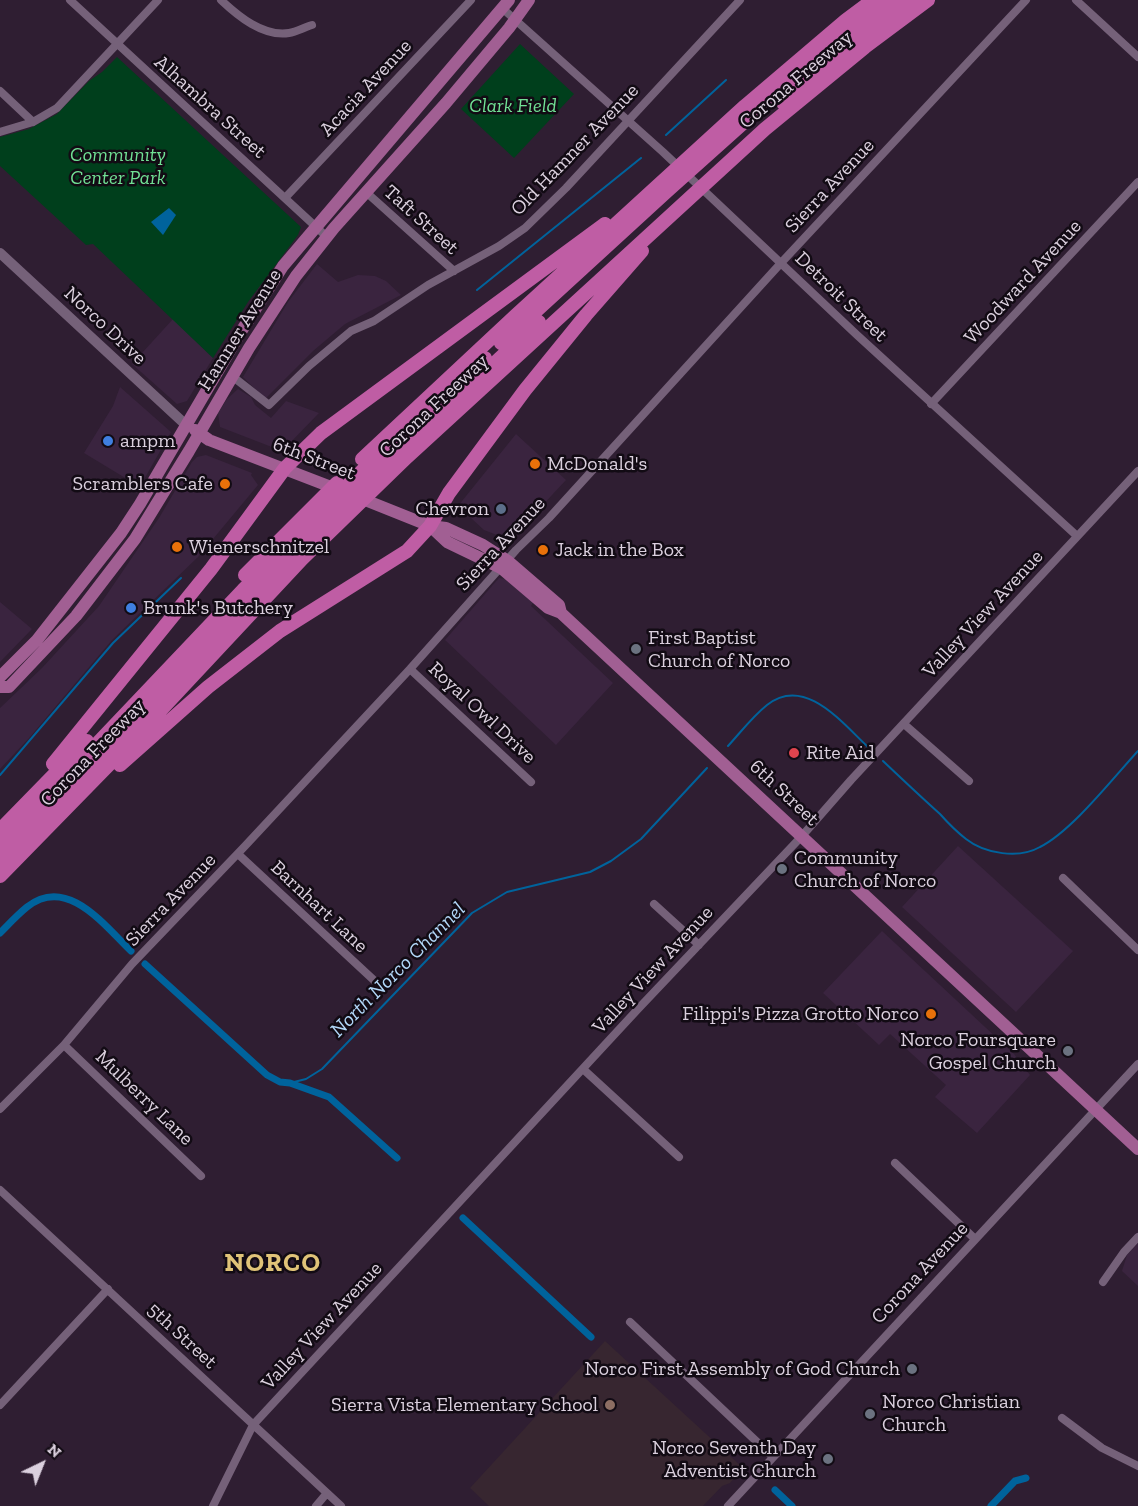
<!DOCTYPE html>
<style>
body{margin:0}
#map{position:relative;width:1138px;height:1506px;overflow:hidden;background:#2f1e32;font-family:"Zilla Slab",serif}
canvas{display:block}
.north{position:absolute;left:12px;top:1434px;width:60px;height:60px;-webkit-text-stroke:4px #120b14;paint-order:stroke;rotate:43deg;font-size:16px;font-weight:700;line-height:24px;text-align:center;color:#dbd0de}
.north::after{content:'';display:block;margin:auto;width:21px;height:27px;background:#dbd0de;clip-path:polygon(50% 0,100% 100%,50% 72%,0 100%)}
</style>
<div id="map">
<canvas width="1138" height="1506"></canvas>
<div class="north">N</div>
</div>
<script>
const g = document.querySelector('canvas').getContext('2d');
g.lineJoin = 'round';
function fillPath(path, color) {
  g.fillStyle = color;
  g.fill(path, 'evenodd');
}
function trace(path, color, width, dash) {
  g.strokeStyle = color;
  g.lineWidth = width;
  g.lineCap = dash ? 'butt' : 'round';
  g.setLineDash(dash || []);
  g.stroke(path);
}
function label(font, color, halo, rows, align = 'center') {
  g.font = font + ' "Zilla Slab",serif';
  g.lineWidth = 5;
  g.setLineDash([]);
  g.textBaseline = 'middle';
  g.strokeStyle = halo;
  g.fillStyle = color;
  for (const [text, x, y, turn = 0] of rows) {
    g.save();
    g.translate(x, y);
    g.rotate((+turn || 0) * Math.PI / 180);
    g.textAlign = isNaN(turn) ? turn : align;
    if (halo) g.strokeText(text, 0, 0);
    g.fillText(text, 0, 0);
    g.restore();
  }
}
const built = new Path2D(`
 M 317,264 L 338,282 L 358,275 L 375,276 L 386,281 L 401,295 L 345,324 L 313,351 L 265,399 L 243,377 L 288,302 Z
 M 173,319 L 213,358 L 187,401 L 177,404 L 132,364 Z
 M 120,387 L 171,432 L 138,490 L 127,479 L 84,453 L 113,406 Z
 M 238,389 L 251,397 L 255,405 L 271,418 L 286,401 L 319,413 L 287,446 L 277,449 L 220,427 L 218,413 L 227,399 Z
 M 516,434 L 566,480 L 510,540 L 484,530 L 458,506 Z
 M 206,455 L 252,473 L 251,475 L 258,485 L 198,557 L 112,640 L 29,738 L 0,769 L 0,708 L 42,668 L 99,606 L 159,518 L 192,462 L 197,457 Z
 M 499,578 L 507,579 L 534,601 L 531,606 L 613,683 L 556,745 L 445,640 Z
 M 0,602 L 32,629 L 0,662 Z
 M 958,846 L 1073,951 L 1016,1012 L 902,907 Z
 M 882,931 L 1014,1054 L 1030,1075 L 977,1133 L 935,1097 L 946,1085 L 890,1034 L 879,1045 L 823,993 Z
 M 1138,1243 L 1138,1286 L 1122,1271 L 1127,1255 Z`);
const education = new Path2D(`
 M 605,1341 L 743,1468 L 730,1483 L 722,1486 L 703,1506 L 489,1506 L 470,1488 Z`);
const green = new Path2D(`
 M 520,44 L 574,94 L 514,158 L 461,109 Z
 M 117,57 L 301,227 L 298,235 L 248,302 L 213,358 L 93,244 L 86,245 L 0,166 L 0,137 L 29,129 L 57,114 L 89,81 L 102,72 Z`);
const water = new Path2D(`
 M 169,208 L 176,215 L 163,235 L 151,222 Z`);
const stream = new Path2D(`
 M 666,135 L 726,80
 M 477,290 L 641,158
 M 728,746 C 740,733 752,717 767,705 C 805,675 842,723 868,747
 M 883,761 C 902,779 921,797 940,814 C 948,823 957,832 966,839 C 985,854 1019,859 1040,847 C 1072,831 1113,778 1138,751
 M 0,775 L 113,643 L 181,578
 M 290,1083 L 306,1079 L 322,1069 L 472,913 L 507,892 L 590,872 L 611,861 L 641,839 L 707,768`);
const canal = new Path2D(`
 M 0,933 C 9,924 17,915 27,907 C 67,875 104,925 131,951
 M 145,964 L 267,1075 L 280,1082 L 290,1083 L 329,1097 L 397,1158
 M 463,1218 L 591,1337
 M 775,1490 L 792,1506
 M 991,1506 L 1015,1481 L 1026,1478`);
const minor = new Path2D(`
 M 70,0 L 327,237
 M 221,0 C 238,16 263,37 289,33 C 296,32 305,27 312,25
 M 1076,0 L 1138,57
 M 502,8 L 663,152 L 857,335 L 1077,536
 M 0,91 L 33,122
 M 0,132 L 33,122 L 57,108 L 158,0
 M 367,193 L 454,271
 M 285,198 L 471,0
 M 232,376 L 269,405 L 309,366 L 351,331 L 374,321 L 428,285 L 499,246 L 525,228 L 566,188 L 740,0
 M 931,404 L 1138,182
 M 410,669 L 531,782
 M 904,724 L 969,781
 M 238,854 L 378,984
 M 1063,878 L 1138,950
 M 654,904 L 699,945
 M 64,1045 L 201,1176
 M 583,1069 L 679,1157
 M 0,1109 L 64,1045 L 132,964 L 245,846 L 410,669 L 516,550 L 549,518 L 781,263 L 1026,0
 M 895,1163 L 975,1239
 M 0,1190 L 341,1506
 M 1103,1282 L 1124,1252 L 1138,1237
 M 630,1322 L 773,1457
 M 0,1405 L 108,1289
 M 1062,1418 L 1102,1448 L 1138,1466
 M 213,1506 L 253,1425 L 638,1009 L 802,836 L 851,780 L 1138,471
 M 316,1506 L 327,1493
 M 728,1506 L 1138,1064`);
const secondary = new Path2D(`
 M 0,253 L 186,425`);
const primary = new Path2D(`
 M 195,430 L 209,440 L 339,490
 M 355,496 L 430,526 L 446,528 L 483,545 L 508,561 L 559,605 L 561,613
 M 430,526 L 447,542 L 501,568 L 548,608 L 561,613 L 1138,1149
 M 0,677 L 37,640 L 121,533 L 140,504 L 242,330 L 283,266 L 509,0
 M 0,687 L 9,687 L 76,616 L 135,539 L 189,451 L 249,348 L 296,276 L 334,228 L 446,103 L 509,28 L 529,0`);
const motorway = new Path2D(`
 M 783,103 L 827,63 L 909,0
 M 501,343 L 667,191 L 818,56 L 891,0
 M 362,459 L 515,316 L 745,106 L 846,20 L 873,0
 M 245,575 L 337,483
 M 53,764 L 211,569 L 285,468 L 321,433 L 605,224
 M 120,765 L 208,687 L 280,631 L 407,551 L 430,526 L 449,493 L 525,390 L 586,315 L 642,251
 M 0,830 L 87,741
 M 0,846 L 243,590 L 365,468 L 485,358
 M 0,861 L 62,799 L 326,520 L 539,322
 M 0,876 L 131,742 L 302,559 L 407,457 L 765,129 L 865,47 L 928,0`);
const markers = [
 [108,441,6,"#3f7fe0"],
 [535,464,6,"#e8710a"],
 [225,484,6,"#e8710a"],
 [501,509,6,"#5c6f8a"],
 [177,547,6,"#e8710a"],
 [543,550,6,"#e8710a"],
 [131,608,6,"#3f7fe0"],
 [636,649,6,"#6b7280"],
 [794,753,6,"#e0444e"],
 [782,869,6,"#6b7280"],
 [931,1014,6,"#e8710a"],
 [1068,1051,6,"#6b7280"],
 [912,1369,6,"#6b7280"],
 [610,1405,6,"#8d6e63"],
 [870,1414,6,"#6b7280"],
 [828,1459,6,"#6b7280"]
];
const streetNames = [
 ["Corona Freeway",796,80,-40],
 ["Acacia Avenue",366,88,-47],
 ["Alhambra Street",210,107,42],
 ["Old Hamner Avenue",575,150,-46],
 ["Sierra Avenue",830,186,-47],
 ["Taft Street",421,220,42],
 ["Woodward Avenue",1023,282,-47],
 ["Detroit Street",841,297,44],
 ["Norco Drive",105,326,43],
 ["Hamner Avenue",240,330,-58],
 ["Corona Freeway",434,406,-43],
 ["6th Street",314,459,21],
 ["Sierra Avenue",501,544,-47],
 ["Valley View Avenue",983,614,-47],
 ["Royal Owl Drive",482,713,43],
 ["Corona Freeway",93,753,-46],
 ["6th Street",784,793,43],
 ["Sierra Avenue",171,900,-46],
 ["Barnhart Lane",319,907,43],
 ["Valley View Avenue",653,970,-47],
 ["Mulberry Lane",144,1098,44],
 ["Corona Avenue",920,1273,-47],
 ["Valley View Avenue",322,1326,-47],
 ["5th Street",182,1336,43]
];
const parkNames = [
 ["Clark Field",513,106],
 ["Community",118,155],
 ["Center Park",118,178]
];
const poiNames = [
 ["ampm",120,441],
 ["McDonald's",547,464],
 ["Scramblers Cafe",213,484,"right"],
 ["Chevron",489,509,"right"],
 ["Wienerschnitzel",189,547],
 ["Jack in the Box",555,550],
 ["Brunk's Butchery",143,608],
 ["First Baptist",648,638],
 ["Church of Norco",648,661],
 ["Rite Aid",806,753],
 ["Community",794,858],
 ["Church of Norco",794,881],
 ["Filippi's Pizza Grotto Norco",919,1014,"right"],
 ["Norco Foursquare",1056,1040,"right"],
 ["Gospel Church",1056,1063,"right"],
 ["Norco First Assembly of God Church",900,1369,"right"],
 ["Norco Christian",882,1402],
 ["Church",882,1425],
 ["Sierra Vista Elementary School",598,1405,"right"],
 ["Norco Seventh Day",816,1448,"right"],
 ["Adventist Church",816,1471,"right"]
];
const waterNames = [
 ["North Norco Channel",398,970,-45]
];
const districtNames = [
 ["NORCO",273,1264]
];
fillPath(built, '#3a243f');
fillPath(education, '#372630');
fillPath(green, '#003f1c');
fillPath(water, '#00639c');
trace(stream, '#00639c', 2);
trace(canal, '#00639c', 7);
trace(minor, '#756179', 8);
trace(secondary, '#756179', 10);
trace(primary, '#a15f93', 12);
trace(motorway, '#bf5da4', 14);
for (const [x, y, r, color] of markers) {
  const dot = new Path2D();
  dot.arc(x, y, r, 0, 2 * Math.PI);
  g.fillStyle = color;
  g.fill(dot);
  trace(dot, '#120b14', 2);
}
label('20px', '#dbd0de', '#120b14', streetNames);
label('italic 20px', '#71e195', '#120b14', parkNames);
label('20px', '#dbd0de', '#120b14', poiNames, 'left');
label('italic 21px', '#b2d7f8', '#120b14', waterNames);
g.letterSpacing = '1.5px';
label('bold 26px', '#e0c378', '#120b14', districtNames);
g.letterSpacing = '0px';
</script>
